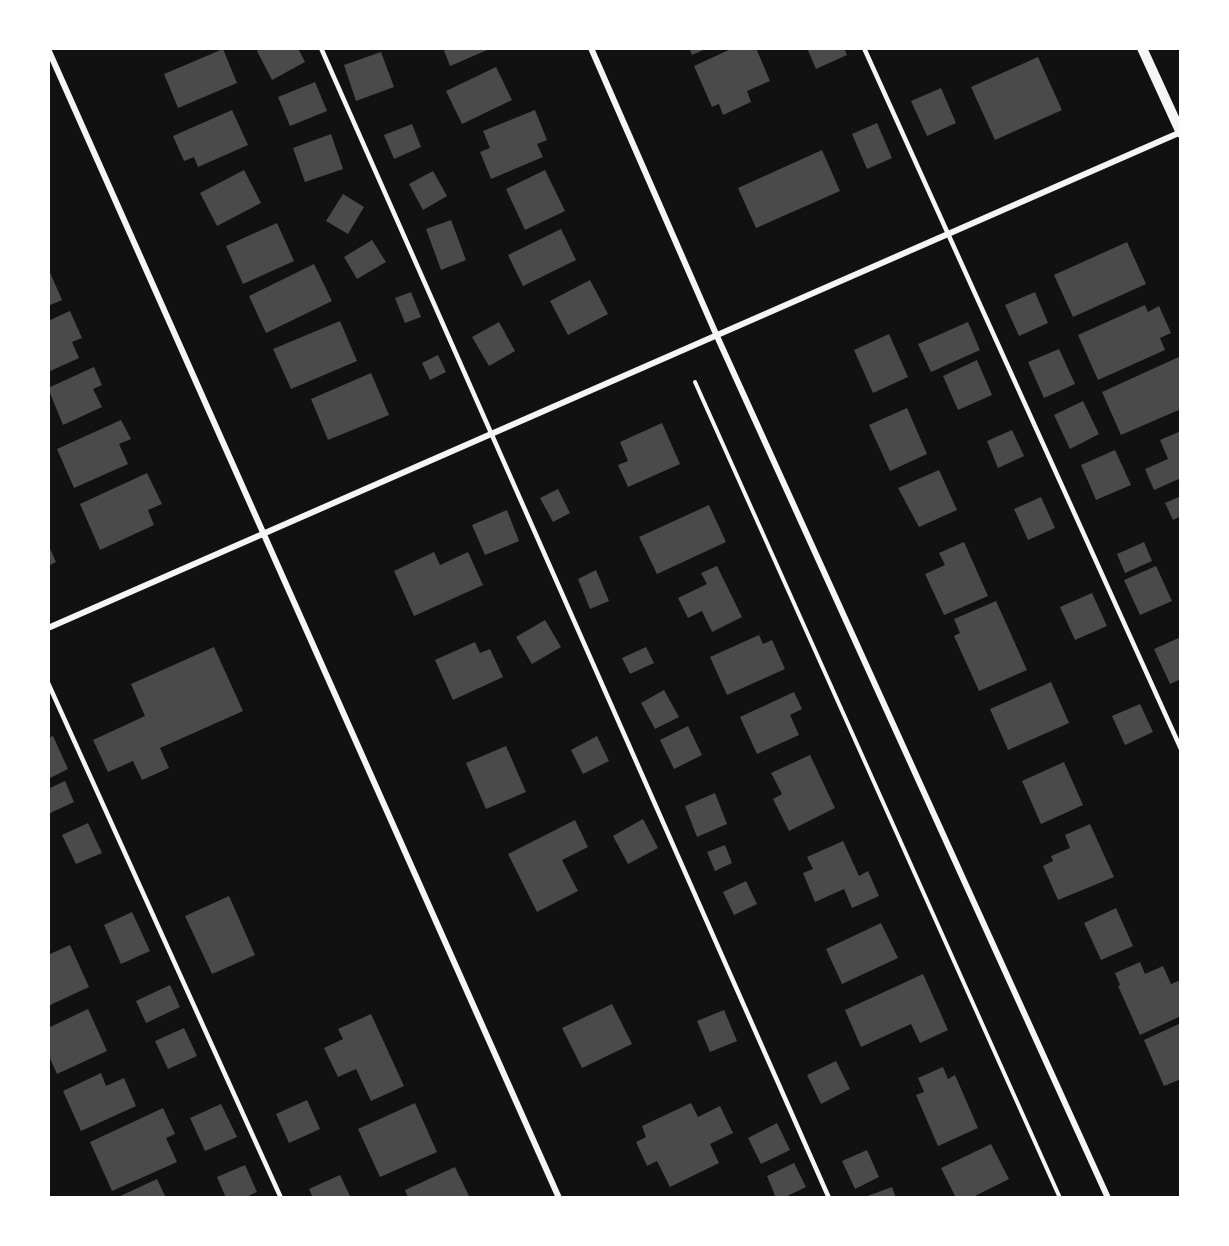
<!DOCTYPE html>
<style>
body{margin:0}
#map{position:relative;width:1229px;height:1246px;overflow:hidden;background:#111;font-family:"Exo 2",sans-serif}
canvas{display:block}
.frame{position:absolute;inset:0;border:50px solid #fff;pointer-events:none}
</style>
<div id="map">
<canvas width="1229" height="1246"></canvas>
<div class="frame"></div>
</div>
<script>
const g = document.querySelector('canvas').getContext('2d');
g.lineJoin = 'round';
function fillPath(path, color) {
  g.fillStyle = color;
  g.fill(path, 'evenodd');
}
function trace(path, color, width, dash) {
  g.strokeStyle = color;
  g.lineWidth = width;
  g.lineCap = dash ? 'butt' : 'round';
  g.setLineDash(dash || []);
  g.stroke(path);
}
const building = new Path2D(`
 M 263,48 L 298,48 L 305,62 L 272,80 L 257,51 Z
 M 443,48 L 492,48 L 450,66 Z
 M 689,48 L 708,48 L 692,55 Z
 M 733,48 L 756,48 L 770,81 L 747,91 L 751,102 L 723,115 L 719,104 L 712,107 L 694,66 Z
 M 807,48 L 844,48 L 847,55 L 816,69 Z
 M 223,49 L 237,83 L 178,108 L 164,74 Z
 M 381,52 L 394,87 L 356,101 L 344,65 Z
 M 1038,57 L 1062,110 L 995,140 L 971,87 Z
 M 496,67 L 512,100 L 462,124 L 446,91 Z
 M 315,82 L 327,111 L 290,126 L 278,97 Z
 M 941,88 L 956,123 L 927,136 L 911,101 Z
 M 232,110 L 248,145 L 198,167 L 194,157 L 184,161 L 173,136 Z
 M 535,110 L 547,140 L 537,144 L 543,157 L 491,179 L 480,152 L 490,148 L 483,131 Z
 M 877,123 L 892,158 L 867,169 L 852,134 Z
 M 412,124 L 421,147 L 394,159 L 384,135 Z
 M 331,134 L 343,169 L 305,182 L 293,148 Z
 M 822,150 L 840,191 L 756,228 L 738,188 Z
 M 244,170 L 261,203 L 217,226 L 200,193 Z
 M 545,170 L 565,211 L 525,230 L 506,189 Z
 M 433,171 L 447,196 L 423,210 L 409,184 Z
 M 343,194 L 364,207 L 348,234 L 326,221 Z
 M 451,220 L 466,260 L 441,270 L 426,229 Z
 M 277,223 L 294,261 L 243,284 L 226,246 Z
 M 561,229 L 576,260 L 523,286 L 508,255 Z
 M 372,240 L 386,262 L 357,279 L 344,257 Z
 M 1127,242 L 1146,284 L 1073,317 L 1054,275 Z
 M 314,264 L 332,301 L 266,333 L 249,296 Z
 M 48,268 L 62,300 L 48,306 Z
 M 590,280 L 608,314 L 568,335 L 550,301 Z
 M 411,292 L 421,317 L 405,323 L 395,298 Z
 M 1035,292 L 1048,323 L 1019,336 L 1005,305 Z
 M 1145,305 L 1148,312 L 1159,306 L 1171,333 L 1160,338 L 1165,350 L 1098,380 L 1078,335 Z
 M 70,311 L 82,338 L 72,342 L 79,358 L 48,372 L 48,321 Z
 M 340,321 L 357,361 L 291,389 L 273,349 Z
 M 499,322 L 515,351 L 489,366 L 472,337 Z
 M 968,322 L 980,350 L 931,372 L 918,344 Z
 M 889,334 L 908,377 L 873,393 L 854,350 Z
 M 1059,349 L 1075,384 L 1044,398 L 1028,362 Z
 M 438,355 L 446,372 L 430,380 L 422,363 Z
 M 1181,356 L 1181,409 L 1121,435 L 1102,392 Z
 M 977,360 L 992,395 L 958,410 L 943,376 Z
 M 94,367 L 102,385 L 93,389 L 102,407 L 63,425 L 48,388 Z
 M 371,373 L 389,415 L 328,440 L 311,399 Z
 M 1083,401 L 1099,434 L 1070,449 L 1054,415 Z
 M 907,408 L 927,454 L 890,471 L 869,425 Z
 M 121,420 L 131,439 L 119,444 L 128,464 L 74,488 L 57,449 Z
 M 662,423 L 680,464 L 628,487 L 618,465 L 628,461 L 620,442 Z
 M 1012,430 L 1024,456 L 998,468 L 987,441 Z
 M 1181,431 L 1181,478 L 1154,490 L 1145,469 L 1168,459 L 1160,440 Z
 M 1115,450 L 1131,485 L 1096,500 L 1081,465 Z
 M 939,470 L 957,510 L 919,527 L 898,488 Z
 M 147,473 L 162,504 L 148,510 L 154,525 L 100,550 L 80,504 Z
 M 558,489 L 570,513 L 553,522 L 540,498 Z
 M 1181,496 L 1181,516 L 1173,520 L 1165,503 Z
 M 1041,497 L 1055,528 L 1028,540 L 1014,509 Z
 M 709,505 L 726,542 L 657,574 L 639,537 Z
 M 507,510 L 519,541 L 485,555 L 472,525 Z
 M 964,542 L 988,596 L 944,615 L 925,574 L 945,565 L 939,553 Z
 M 1144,542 L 1152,561 L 1125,573 L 1117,554 Z
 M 48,544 L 56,562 L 48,566 Z
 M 434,552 L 440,565 L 468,552 L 483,585 L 414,616 L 394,571 Z
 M 717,566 L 742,617 L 712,632 L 702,611 L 688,618 L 678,598 L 707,584 L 701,573 Z
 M 1156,566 L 1172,601 L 1140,615 L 1124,580 Z
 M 596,570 L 609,601 L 590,609 L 578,579 Z
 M 1092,593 L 1107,626 L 1075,640 L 1060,607 Z
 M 996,601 L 1027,670 L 979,691 L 954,636 L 960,633 L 954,619 Z
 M 545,620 L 561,647 L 532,664 L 516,637 Z
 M 759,635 L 763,644 L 772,640 L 785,669 L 727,695 L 710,657 Z
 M 1181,637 L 1181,679 L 1170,684 L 1154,649 Z
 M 475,642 L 480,653 L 490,649 L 503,677 L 453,700 L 435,660 Z
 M 214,647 L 243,711 L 160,748 L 169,768 L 142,780 L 133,761 L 108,772 L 93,740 L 145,716 L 131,684 Z
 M 646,647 L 654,663 L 630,674 L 622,658 Z
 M 1051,682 L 1069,723 L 1008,750 L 990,709 Z
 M 664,690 L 679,717 L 655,729 L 641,703 Z
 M 794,692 L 802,709 L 790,715 L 799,735 L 757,754 L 740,717 Z
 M 1140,704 L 1153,732 L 1125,745 L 1112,716 Z
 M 688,726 L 702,755 L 674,769 L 660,740 Z
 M 53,736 L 68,769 L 48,779 L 48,738 Z
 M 597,736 L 609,761 L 583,774 L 571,750 Z
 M 506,746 L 526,792 L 486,809 L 466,763 Z
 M 810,755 L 835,808 L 789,831 L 773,799 L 782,794 L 771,773 Z
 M 1064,762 L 1083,805 L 1041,824 L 1022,781 Z
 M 65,781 L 74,802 L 48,814 L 48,789 Z
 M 715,793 L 727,824 L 697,837 L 685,806 Z
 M 643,819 L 658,848 L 628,864 L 613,836 Z
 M 575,820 L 588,847 L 562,860 L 578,891 L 537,912 L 508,854 Z
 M 88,823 L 102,853 L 76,864 L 62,835 Z
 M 1090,824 L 1114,877 L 1058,900 L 1043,866 L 1053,861 L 1051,856 L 1070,848 L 1065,835 Z
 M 843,841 L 859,876 L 868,871 L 879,896 L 852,908 L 844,889 L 815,902 L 803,873 L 813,869 L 807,857 Z
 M 725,845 L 732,863 L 715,871 L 707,852 Z
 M 746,881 L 757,904 L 734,915 L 723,892 Z
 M 229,896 L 255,955 L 212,974 L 185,916 Z
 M 1116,908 L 1133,946 L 1101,960 L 1084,923 Z
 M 132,912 L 150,951 L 121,964 L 104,925 Z
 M 881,923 L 898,958 L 842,984 L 826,949 Z
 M 70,945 L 89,987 L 48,1006 L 48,955 Z
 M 1140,962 L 1145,974 L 1163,966 L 1171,984 L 1181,980 L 1181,1016 L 1140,1035 L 1118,986 L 1120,985 L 1115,973 Z
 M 923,974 L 948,1030 L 920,1043 L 911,1024 L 861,1047 L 845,1010 Z
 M 170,985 L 180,1007 L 146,1023 L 136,1001 Z
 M 612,1004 L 632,1044 L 582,1068 L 562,1028 Z
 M 88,1009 L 107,1051 L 57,1074 L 48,1054 L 48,1028 Z
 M 724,1010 L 737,1041 L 710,1052 L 697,1021 Z
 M 371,1014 L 404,1086 L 371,1101 L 356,1069 L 338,1077 L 324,1048 L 343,1039 L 338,1029 Z
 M 1181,1023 L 1181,1079 L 1164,1086 L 1144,1040 Z
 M 184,1028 L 197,1056 L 168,1069 L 155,1041 Z
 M 836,1061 L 850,1089 L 821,1104 L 807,1075 Z
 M 943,1067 L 948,1079 L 955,1075 L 978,1128 L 938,1146 L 916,1095 L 924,1092 L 918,1078 Z
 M 101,1073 L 106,1086 L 124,1078 L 136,1106 L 81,1131 L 63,1091 Z
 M 307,1100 L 320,1129 L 289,1143 L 276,1114 Z
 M 415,1103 L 437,1152 L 380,1177 L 358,1129 Z
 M 691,1103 L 698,1117 L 720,1106 L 733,1133 L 710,1144 L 719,1163 L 670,1187 L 657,1161 L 647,1166 L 636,1142 L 646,1137 L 642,1126 Z
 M 221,1104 L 237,1137 L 205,1151 L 190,1118 Z
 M 163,1108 L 175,1134 L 166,1138 L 177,1162 L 112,1191 L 90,1142 Z
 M 777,1123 L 790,1150 L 761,1164 L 748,1138 Z
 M 991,1144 L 1009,1179 L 971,1198 L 956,1198 L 941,1168 Z
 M 867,1150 L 879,1177 L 855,1189 L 842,1161 Z
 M 794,1163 L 806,1187 L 783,1198 L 776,1198 L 767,1176 Z
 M 245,1165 L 257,1192 L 244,1198 L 226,1198 L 217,1177 Z
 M 455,1167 L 470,1198 L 408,1198 L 405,1190 Z
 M 340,1175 L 351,1198 L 313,1198 L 309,1189 Z
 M 157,1179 L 166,1198 L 116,1198 Z
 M 892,1187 L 896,1198 L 862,1198 Z`);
const path = new Path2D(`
 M 695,382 L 1060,1198`);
const service = new Path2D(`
 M 321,48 L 829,1198
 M 864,48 L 1181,749
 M 48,683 L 281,1198`);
const minor = new Path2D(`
 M 591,48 L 716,334 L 1108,1198
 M 48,49 L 559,1198
 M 48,628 L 1181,132`);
const tertiary = new Path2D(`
 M 1142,48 L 1181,133`);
fillPath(building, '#4a4a4a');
trace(path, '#f5f5f5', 4);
trace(service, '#f5f5f5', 4.5);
trace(minor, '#f5f5f5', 6);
trace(tertiary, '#f5f5f5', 10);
</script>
